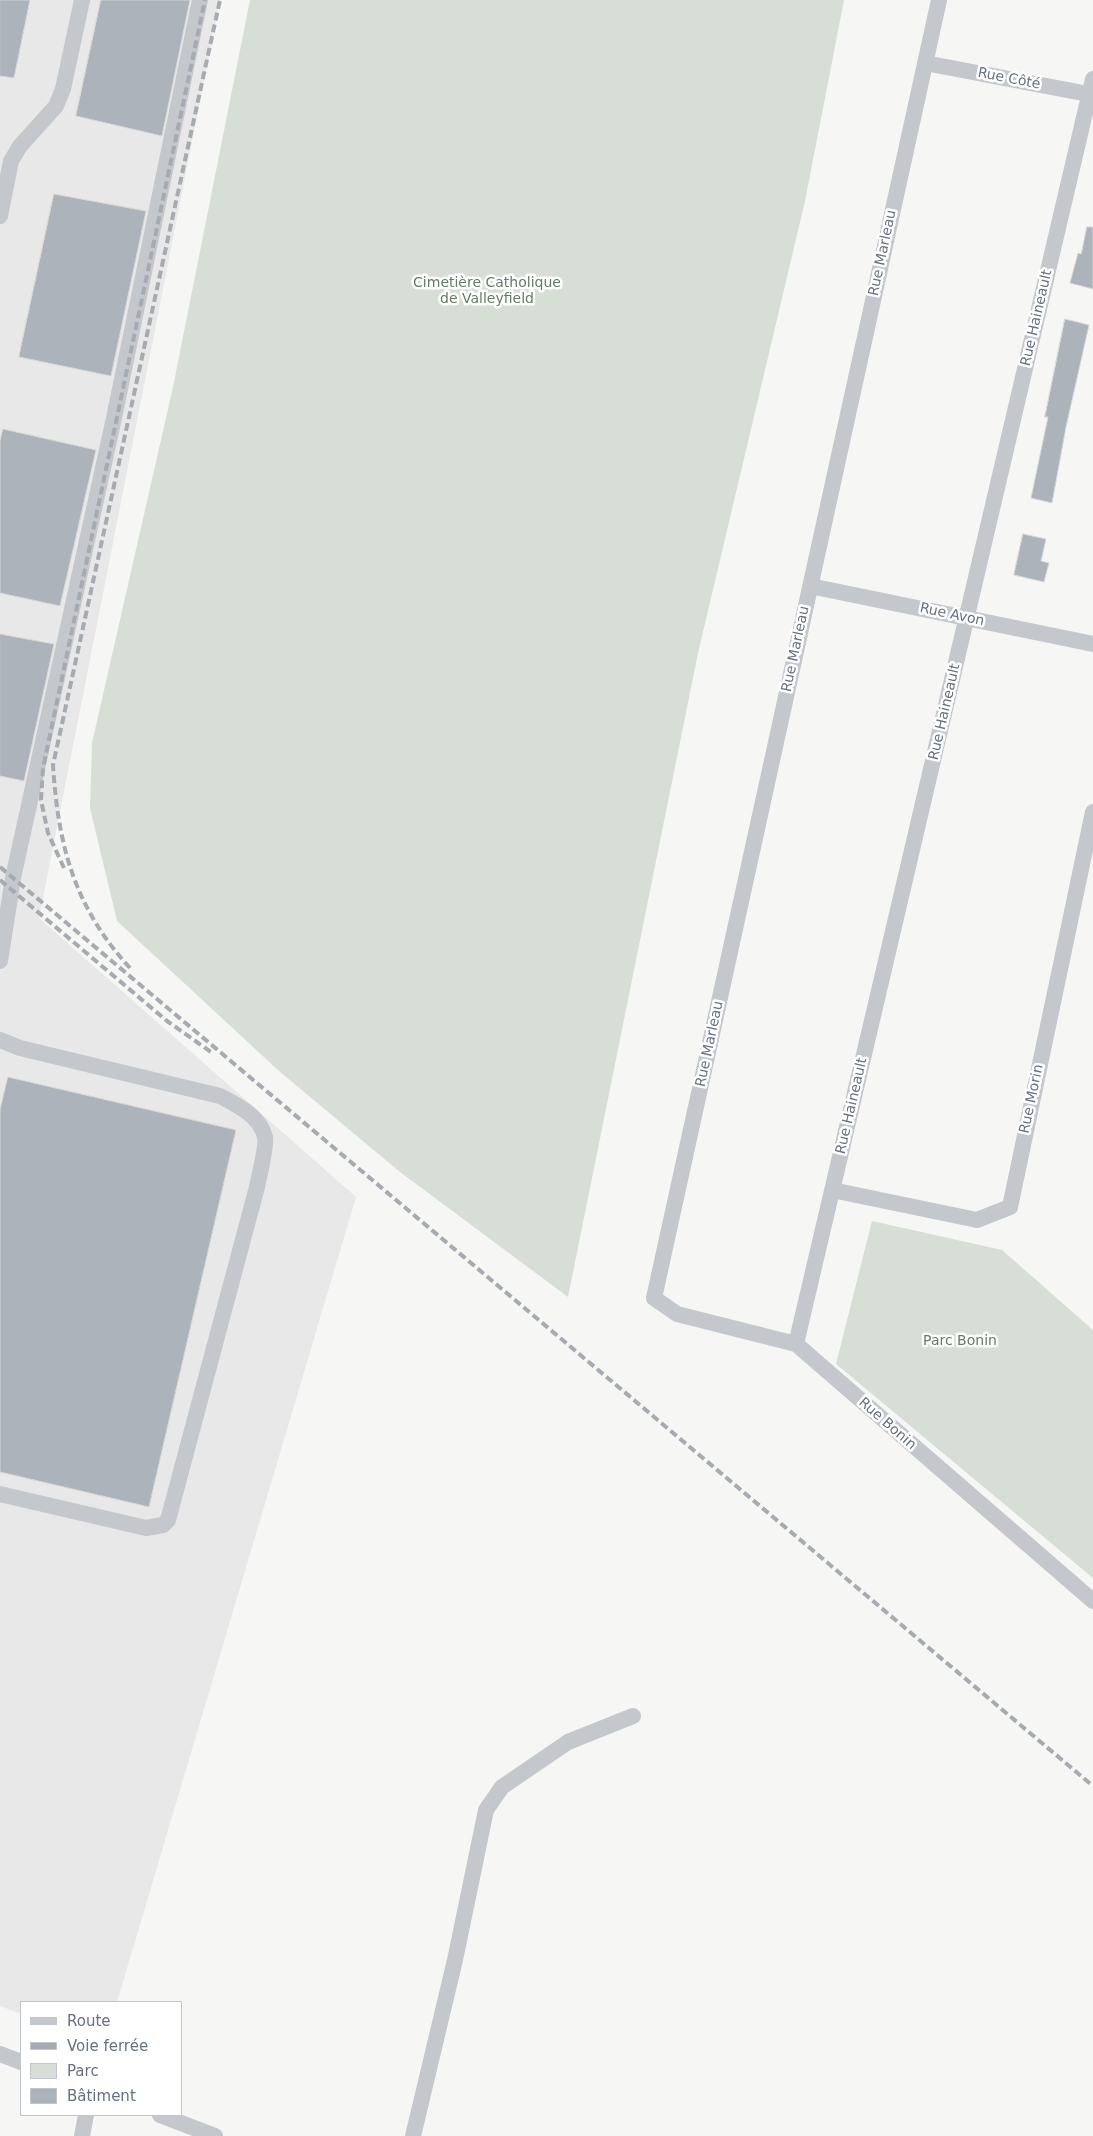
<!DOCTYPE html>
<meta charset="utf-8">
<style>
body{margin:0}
#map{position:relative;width:1093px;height:2136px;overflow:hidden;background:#f6f7f4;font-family:"DejaVu Sans",sans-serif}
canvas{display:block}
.legend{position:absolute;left:20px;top:2001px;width:162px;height:115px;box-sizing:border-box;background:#fff;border:1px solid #c1c6ce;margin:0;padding:6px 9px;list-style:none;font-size:15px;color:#657185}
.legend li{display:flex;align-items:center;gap:10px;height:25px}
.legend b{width:25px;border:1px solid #c1c6ce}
</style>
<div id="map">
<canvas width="1093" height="2136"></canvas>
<ul class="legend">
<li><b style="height:6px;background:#c4c7cb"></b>Route</li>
<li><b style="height:6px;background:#a6aab1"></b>Voie ferrée</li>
<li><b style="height:14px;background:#d6ded5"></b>Parc</li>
<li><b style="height:14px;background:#adb3ba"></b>Bâtiment</li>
</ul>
</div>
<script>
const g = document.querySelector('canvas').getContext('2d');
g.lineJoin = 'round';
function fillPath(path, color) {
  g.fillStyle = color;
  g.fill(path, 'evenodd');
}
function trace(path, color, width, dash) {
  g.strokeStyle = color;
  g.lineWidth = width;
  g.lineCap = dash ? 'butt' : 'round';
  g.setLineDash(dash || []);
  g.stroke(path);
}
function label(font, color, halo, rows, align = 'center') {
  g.font = font + ' "DejaVu Sans",sans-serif';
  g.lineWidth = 5;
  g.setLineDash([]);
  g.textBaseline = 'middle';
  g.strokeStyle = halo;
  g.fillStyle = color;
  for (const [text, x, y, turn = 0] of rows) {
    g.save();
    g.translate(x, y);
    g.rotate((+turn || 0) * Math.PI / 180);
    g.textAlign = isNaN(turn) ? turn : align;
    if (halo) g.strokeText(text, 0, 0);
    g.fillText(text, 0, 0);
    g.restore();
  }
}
const built = new Path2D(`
 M 0,0 L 220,0 L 39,918 L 356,1197 L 117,2002 L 21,2002 L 21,2014 L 0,2006 Z`);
const green = new Path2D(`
 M 250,0 L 844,0 L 805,201 L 698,653 L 568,1297 L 400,1172 L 279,1071 L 117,921 L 90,808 L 92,743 L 173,387 Z
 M 872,1221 L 1002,1250 L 1093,1330 L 1093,1578 L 836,1364 Z`);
const building = new Path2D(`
 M 0,0 L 30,0 L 14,78 L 0,76 Z
 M 101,0 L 190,0 L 162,136 L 76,116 Z
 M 54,194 L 146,211 L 111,376 L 19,357 Z
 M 1087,227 L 1093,227 L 1093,289 L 1070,283 L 1078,253 L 1081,254 Z
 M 1065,319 L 1089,325 L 1066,427 L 1052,503 L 1031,498 L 1048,417 L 1045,417 Z
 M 3,429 L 96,450 L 60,606 L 0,593 L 0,441 Z
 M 1023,534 L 1046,539 L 1041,561 L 1049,563 L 1044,582 L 1014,575 Z
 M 0,634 L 54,644 L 24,781 L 0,776 Z
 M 8,1077 L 236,1130 L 149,1507 L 0,1472 L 0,1110 Z`);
const minor = new Path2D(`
 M 939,0 L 654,1298 L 677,1314 L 796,1344 L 1093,1601
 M 925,63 L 1093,95
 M 0,216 L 11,161 L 20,146 L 56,106 L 63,89 L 82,0
 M 810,586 L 1093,644
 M 0,961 L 13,878 L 114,418 L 200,0
 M 0,1040 L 20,1048 L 220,1096 C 237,1105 260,1116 265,1137 C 267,1145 259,1177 257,1187 L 168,1520 L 163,1525 L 146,1528 L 0,1494
 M 832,1190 L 977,1220 L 1010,1207 L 1093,812
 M 796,1344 L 1093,79
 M 0,2054 L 21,2062
 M 160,2115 L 215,2136
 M 82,2136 L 86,2115
 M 413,2136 L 455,1960 L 486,1810 L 502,1787 L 568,1742 L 633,1716`);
const rail = new Path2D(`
 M 0,867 L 1093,1786
 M 64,868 L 48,833 L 41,800 L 43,768 L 205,0
 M 0,880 L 167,1021 L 211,1052
 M 130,968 C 74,907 58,845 53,765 L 220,0`);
const streetNames = [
 ["Rue Côté",1009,79,11],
 ["Rue Marleau",883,253,-78],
 ["Rue Haineault",1037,318,-77],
 ["Rue Avon",952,615,12],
 ["Rue Marleau",796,649,-78],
 ["Rue Haineault",945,712,-77],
 ["Rue Marleau",710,1044,-78],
 ["Rue Morin",1032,1099,-78],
 ["Rue Haineault",852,1106,-77],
 ["Rue Bonin",887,1424,41]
];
const parkNames = [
 ["Cimetière Catholique",487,283],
 ["de Valleyfield",487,299],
 ["Parc Bonin",960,1341]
];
fillPath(built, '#e7e8e7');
fillPath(green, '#d6ded5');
fillPath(building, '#adb3ba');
trace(building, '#d8d8d6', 1);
trace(minor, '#c4c7cb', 16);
trace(rail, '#a6aab1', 4, [8, 4]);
label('14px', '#657185', '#fff', streetNames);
label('14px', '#647c64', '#fff', parkNames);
</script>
